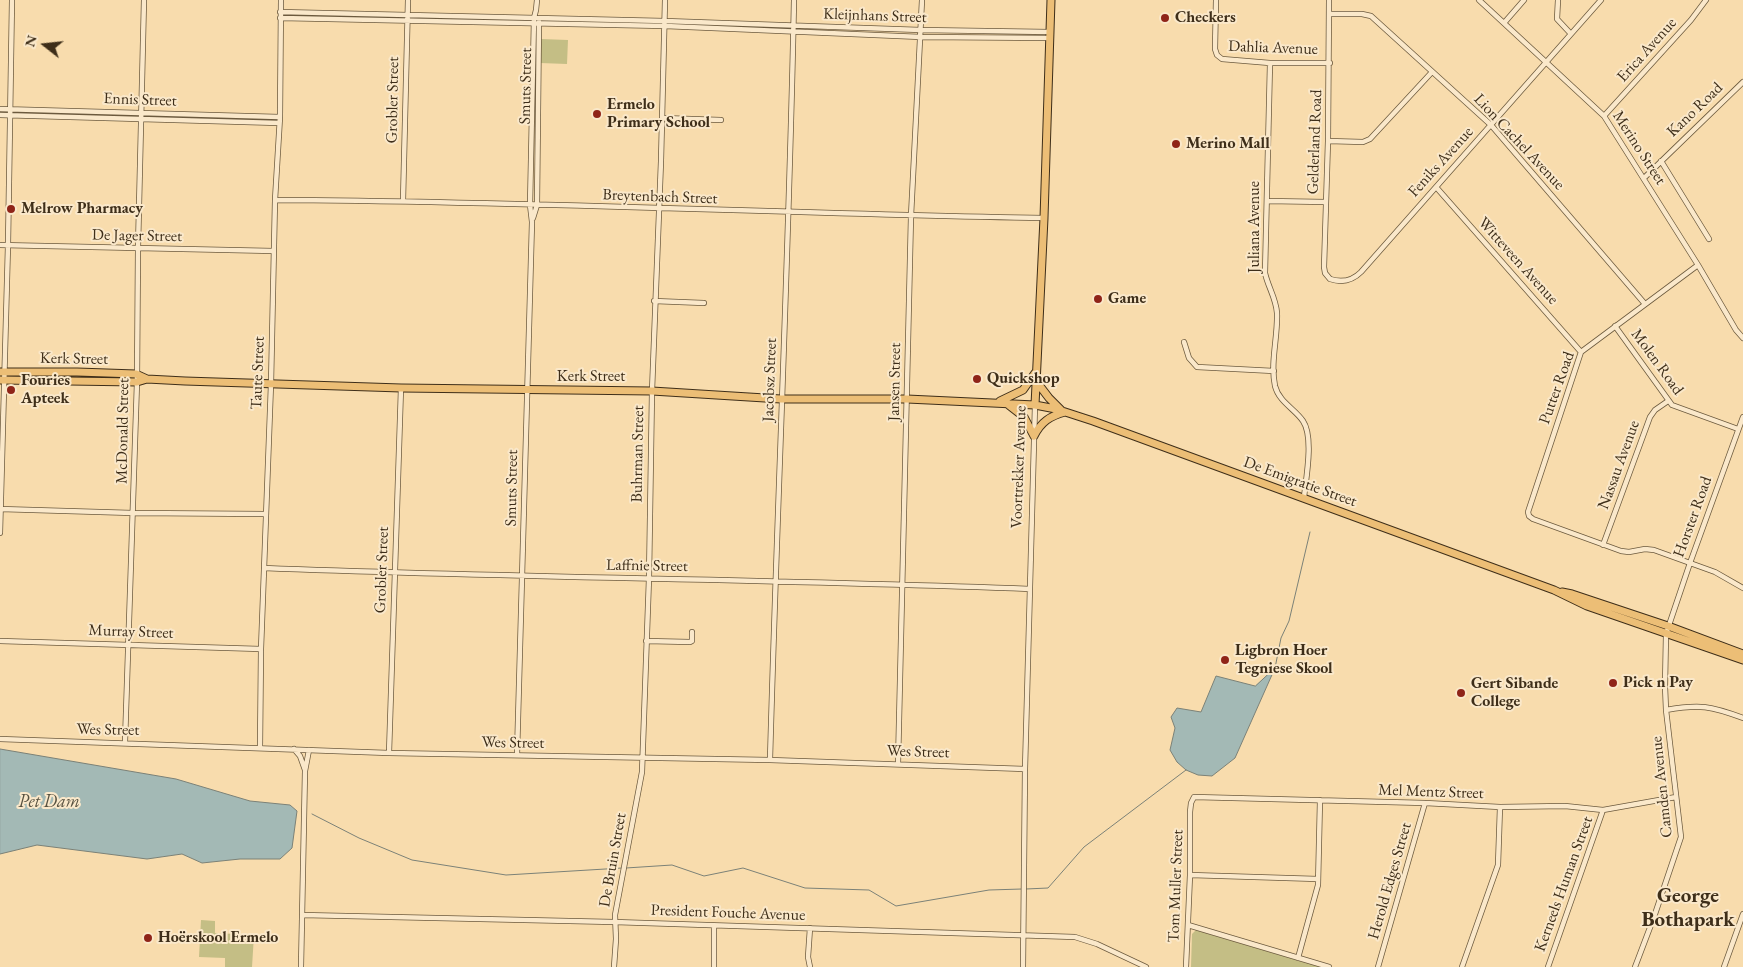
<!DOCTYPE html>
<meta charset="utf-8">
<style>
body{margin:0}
#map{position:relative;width:1743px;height:967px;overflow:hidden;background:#f8dcad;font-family:"EB Garamond",serif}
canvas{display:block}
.north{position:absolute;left:20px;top:20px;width:50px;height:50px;-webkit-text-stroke:4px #fae8ca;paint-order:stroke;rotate:286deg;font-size:14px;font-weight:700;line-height:20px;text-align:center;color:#3e2e19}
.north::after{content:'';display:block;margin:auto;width:18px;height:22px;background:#3e2e19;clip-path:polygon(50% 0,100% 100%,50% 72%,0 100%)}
</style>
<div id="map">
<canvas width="1743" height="967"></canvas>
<div class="north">N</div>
</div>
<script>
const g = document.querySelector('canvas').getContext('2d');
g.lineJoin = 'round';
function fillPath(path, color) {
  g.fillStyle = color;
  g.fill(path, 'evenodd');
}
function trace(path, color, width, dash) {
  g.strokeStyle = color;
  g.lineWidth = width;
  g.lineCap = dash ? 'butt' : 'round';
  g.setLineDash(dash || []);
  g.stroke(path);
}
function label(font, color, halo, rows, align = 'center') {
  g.font = font + ' "EB Garamond",serif';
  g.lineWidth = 4;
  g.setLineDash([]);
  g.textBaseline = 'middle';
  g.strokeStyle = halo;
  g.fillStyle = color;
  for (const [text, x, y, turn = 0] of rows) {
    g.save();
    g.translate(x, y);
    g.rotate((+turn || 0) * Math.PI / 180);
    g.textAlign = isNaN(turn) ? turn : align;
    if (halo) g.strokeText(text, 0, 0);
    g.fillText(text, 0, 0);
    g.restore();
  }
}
const green = new Path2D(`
 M 541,39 L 568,40 L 567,64 L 540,63 Z
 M 201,920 L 215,921 L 215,933 L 254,935 L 252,967 L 225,967 L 225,958 L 199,957 Z
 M 1196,930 L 1321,967 L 1191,967 L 1192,934 Z`);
const water = new Path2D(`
 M 1275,668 L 1235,758 L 1212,776 L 1198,775 L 1186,770 L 1177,762 L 1170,750 L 1175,728 L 1171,717 L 1177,708 L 1201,712 L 1216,676 L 1255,686 Z
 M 0,749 L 176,779 L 250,801 L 290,805 L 297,811 L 292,848 L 280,859 L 240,859 L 202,863 L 182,854 L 147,859 L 37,845 L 0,854 Z`);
const stream = new Path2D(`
 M 1275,668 L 1281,638 L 1289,621 L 1310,532
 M 312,814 L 359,838 L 412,860 L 506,875 L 622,868
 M 626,868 L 672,865 L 704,876 L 743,868 L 805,888 L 869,890 L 896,906 L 989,890 L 1022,889
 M 1026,889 L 1048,888 L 1084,847 L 1186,770`);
const minor = new Path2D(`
 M 1216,0 L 1215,49 L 1217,55 L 1222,59 L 1270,63 L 1330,63
 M 1329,0 L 1328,141 L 1324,267 L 1325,273 L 1330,279 C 1342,283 1352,281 1361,272 L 1601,0
 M 1479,0 L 1604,116 L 1698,265 L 1736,330 L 1743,338
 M 1558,0 L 1557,19 L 1571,34
 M 280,12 L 665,21 L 921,30 L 1050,32
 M 1329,14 L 1362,14 L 1371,16 L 1491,125 L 1645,304
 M 280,18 L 665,26 L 921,37 L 1050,38
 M 1504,23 L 1524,0
 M 1270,63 L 1265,273 C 1268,287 1276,298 1277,313 C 1278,337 1270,362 1275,386 C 1279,402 1295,409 1303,421 C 1314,437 1306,479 1304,497
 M 0,109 L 280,117
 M 0,115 L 279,123
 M 1604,116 L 1691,20 L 1706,0
 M 662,118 L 721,120
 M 1328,141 L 1363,142 L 1370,139 L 1432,72
 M 1661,161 L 1709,239
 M 1644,178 L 1743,82
 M 1436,187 L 1581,352
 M 275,200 C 531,201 788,214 1044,218
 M 403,201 L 408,0
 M 1267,201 L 1326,202
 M 533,218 L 537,205 L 539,22
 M 0,245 L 274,251
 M 1698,265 L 1581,352 L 1528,512 L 1529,516 L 1533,519 L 1621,551 L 1629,552 L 1645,549 L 1654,550 L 1715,572 L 1743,588
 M 654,301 L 704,303
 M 1615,326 L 1672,405 L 1738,429
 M 1184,342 L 1189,358 L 1197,367 L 1274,371
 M 0,509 L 133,513 L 265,514
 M 0,533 L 8,245 L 12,0
 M 1603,545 L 1650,417 L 1655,410 L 1668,401
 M 264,568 C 519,578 775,579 1030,589
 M 0,641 L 261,649
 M 646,641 L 690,642 L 692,641 L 692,632
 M 1666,710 C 1700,704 1711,706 1743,718
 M 0,739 L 389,753 L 770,760 L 1025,769
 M 125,742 L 137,382 L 138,248 L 144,0
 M 260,748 L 261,649 L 271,384 L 275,200 L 280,117 L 281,0
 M 294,749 L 300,756 L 305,770
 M 389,753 L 401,388
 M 517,755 L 532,222 L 530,205 L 534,18 L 536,10 L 537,0
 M 770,760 C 777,507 789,253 794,0
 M 898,764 L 911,216 L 922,0
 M 1190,875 L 1318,879
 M 302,915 L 614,922 L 1075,937 L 1097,944 L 1146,967
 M 1188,925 L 1329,967
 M 1298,958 L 1318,885 L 1320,800
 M 301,967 L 305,771 L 309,750
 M 614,967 L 616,939 L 615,915 L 642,772 L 649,578 L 652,391 L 661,161 L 665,0
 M 714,967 L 714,927
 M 810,967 L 808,957 L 810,928
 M 1023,967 L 1025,769 L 1035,405
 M 1186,967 L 1190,875 L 1190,812 L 1191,803 L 1194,797 L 1425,803 L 1500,807 L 1565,806 L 1603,810 L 1676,797
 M 1378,967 L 1425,803
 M 1462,967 L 1498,865 L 1500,807
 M 1548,967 L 1603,810
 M 1635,967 L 1654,917 L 1681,837 L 1666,710 L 1665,686 L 1666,634 L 1690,563 L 1743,417
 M 1724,967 L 1743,914`);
const highway = new Path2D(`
 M 0,372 L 77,372 L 136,374 L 147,379 L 185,381 L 401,388 L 652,391 L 781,399 L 907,399 L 1035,405 L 1056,409 L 1093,421 L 1554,590 L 1587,606 L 1743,660
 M 0,380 L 137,382 L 147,379
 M 1036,381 L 1049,398 L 1061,410
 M 1000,401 L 1023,390 L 1035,373
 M 1006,403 L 1024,417 L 1034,436
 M 1035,405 L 1044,218 L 1051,0
 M 1034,436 C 1041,422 1050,416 1065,412
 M 1562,592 L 1572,594 L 1668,626 L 1743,654`);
const markers = [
 [1165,18,5,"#8f2418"],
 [597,114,5,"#8f2418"],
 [1176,144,5,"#8f2418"],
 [11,209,5,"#8f2418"],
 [1098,299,5,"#8f2418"],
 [977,379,5,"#8f2418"],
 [11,390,5,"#8f2418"],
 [1225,660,5,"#8f2418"],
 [1613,683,5,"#8f2418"],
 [1461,693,5,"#8f2418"],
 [148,938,5,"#8f2418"]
];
const streetNames = [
 ["Kleijnhans Street",875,16,2],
 ["Dahlia Avenue",1273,48,2],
 ["Erica Avenue",1647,50,-48],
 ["Smuts Street",526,86,-89],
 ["Ennis Street",140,100,2],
 ["Grobler Street",393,100,-89],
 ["Kano Road",1695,110,-44],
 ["Gelderland Road",1315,142,-88],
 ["Lion Cachel Avenue",1519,142,47],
 ["Merino Street",1639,148,57],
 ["Feniks Avenue",1441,162,-48],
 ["Breytenbach Street",660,197,2],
 ["Juliana Avenue",1255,227,-90],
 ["De Jager Street",137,236,1],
 ["Witteveen Avenue",1518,261,48],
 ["Kerk Street",74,359,1],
 ["Molen Road",1657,362,54],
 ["Taute Street",258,373,-88],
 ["Kerk Street",591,377],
 ["Jacobsz Street",770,380,-88],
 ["Jansen Street",895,382,-89],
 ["Putter Road",1557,388,-70],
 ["McDonald Street",123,431,-89],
 ["Buhrman Street",638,454,-89],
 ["Nassau Avenue",1619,465,-70],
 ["Voortrekker Avenue",1019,467,-88],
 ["De Emigratie Street",1300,482,20],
 ["Smuts Street",512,488,-89],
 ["Horster Road",1693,517,-70],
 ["Laffnie Street",647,566,1],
 ["Grobler Street",382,570,-88],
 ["Murray Street",131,632,2],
 ["Wes Street",108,730,1],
 ["Wes Street",513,743,1],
 ["Wes Street",918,752,2],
 ["Camden Avenue",1662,787,-96],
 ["Mel Mentz Street",1431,792,2],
 ["De Bruin Street",613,860,-80],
 ["Herold Edges Street",1390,881,-74],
 ["Kerneels Human Street",1564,884,-70],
 ["Tom Muller Street",1176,886,-88],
 ["President Fouche Avenue",728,913,2]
];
const poiNames = [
 ["Checkers",1175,18],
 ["Ermelo",607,105],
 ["Primary School",607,123],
 ["Merino Mall",1186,144],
 ["Melrow Pharmacy",21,209],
 ["Game",1108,299],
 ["Quickshop",987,379],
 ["Fouries",21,381],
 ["Apteek",21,399],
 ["Ligbron Hoer",1235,651],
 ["Tegniese Skool",1235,669],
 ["Pick n Pay",1623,683],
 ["Gert Sibande",1471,684],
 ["College",1471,702],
 ["Hoërskool Ermelo",158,938]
];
const waterNames = [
 ["Pet Dam",49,802]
];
const districtNames = [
 ["George",1688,896],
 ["Bothapark",1688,920]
];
fillPath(green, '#c4be85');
fillPath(water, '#a3b9b5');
trace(water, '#7b8177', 1);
trace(stream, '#7b8177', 1);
trace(minor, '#6c5a3e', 6);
trace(highway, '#3e2e19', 9);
trace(minor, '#fae8ca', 4.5);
trace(highway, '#ecbe76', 7);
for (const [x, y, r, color] of markers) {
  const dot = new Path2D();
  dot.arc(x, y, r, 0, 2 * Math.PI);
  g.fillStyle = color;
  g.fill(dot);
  trace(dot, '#fae8ca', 2);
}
label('16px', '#3e2e19', '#fae8ca', streetNames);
label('bold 16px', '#3e2e19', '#fae8ca', poiNames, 'left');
label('italic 18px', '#575140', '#fae8ca', waterNames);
label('bold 21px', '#3e2e19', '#fae8ca', districtNames);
</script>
